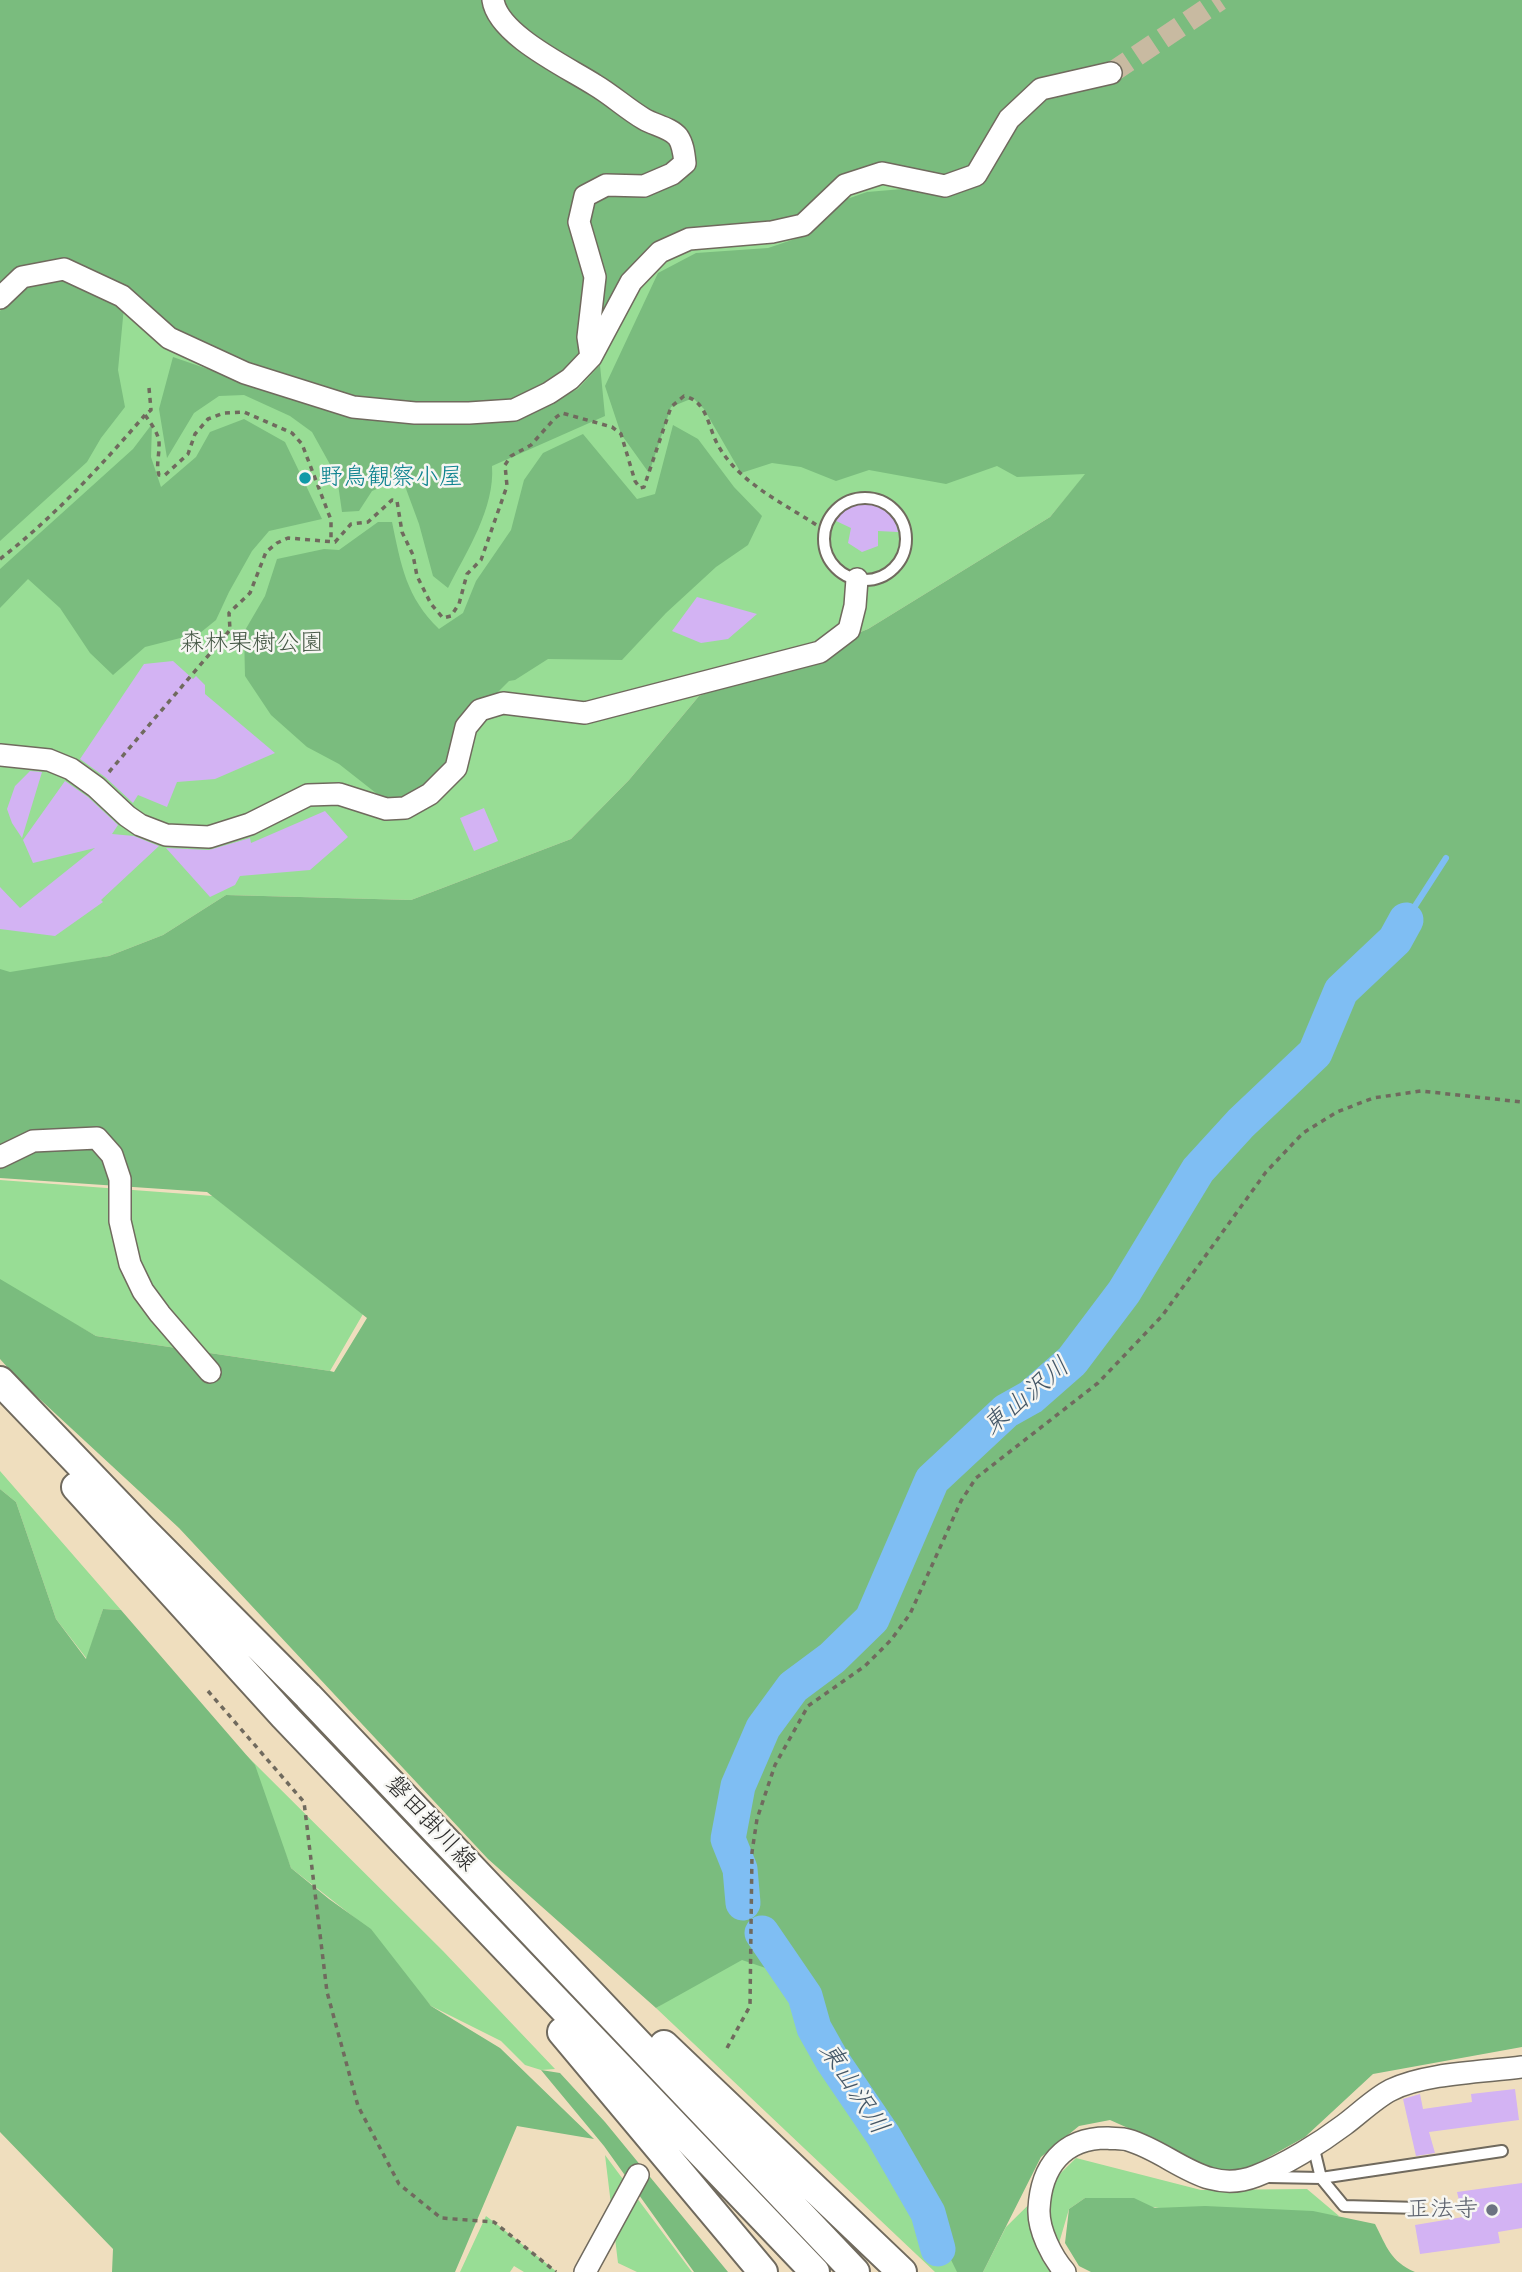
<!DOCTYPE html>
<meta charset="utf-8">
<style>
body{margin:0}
canvas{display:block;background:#efdebe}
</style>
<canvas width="1522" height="2272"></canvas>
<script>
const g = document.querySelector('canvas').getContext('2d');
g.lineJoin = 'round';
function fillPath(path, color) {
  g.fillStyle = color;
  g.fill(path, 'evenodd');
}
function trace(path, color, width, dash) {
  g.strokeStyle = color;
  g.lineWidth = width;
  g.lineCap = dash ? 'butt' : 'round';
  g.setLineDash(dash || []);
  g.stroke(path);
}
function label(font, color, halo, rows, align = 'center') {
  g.font = font + ' "Balsamiq Sans","Klee One",sans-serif';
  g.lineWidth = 5;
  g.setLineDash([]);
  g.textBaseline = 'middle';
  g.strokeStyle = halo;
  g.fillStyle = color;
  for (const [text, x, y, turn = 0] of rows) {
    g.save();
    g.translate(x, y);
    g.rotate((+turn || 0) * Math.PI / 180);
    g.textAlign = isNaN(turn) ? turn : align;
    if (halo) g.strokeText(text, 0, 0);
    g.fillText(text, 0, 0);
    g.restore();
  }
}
const green = new Path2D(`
 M 866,178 L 945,186 L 1115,377 L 1126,426 L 1050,517 L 868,629 L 699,696 L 629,780 L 571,839 L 411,900 L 226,895 L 163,935 L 109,956 L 11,974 L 0,971 L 0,298 L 654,258 Z
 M 0,1180 L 213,1196 L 363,1314 L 330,1371 L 96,1336 L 0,1282 Z
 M 0,1471 L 121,1610 L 103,1609 L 87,1659 L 56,1619 L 16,1502 L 0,1489 Z
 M 246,1755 L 443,1951 L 555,2069 L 541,2070 L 525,2065 L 501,2041 L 431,2006 L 355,1918 L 291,1868 Z
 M 741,1954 L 798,1979 L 959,2272 L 935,2272 L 656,2008 Z
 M 605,2155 L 692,2272 L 637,2272 L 618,2263 Z
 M 1076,2158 L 1201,2190 L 1307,2189 L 1339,2216 L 1159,2208 L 1085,2198 L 1069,2209 L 1052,2267 L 1058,2272 L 983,2272 L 1006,2227 Z
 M 486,2216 L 494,2222 L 557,2272 L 524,2272 L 514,2266 L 510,2272 L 460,2272 Z`);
const forest = new Path2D(`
 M 0,0 L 1522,0 L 1522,2047 L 1373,2074 L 1305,2137 L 1235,2176 L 1196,2169 L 1146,2136 L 1110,2120 L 1079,2126 L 1041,2157 L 983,2272 L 957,2272 L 890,2136 L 841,2061 L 804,1981 L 742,1960 L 656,2008 L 488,1859 L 179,1528 L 18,1379 L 0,1359 L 0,1279 L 96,1336 L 330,1371 L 334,1372 L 367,1318 L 207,1192 L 0,1178 L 0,969 L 10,972 L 109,956 L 163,935 L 226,895 L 411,900 L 571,839 L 629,780 L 699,696 L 868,629 L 1050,517 L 1085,474 L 1017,477 L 997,466 L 946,484 L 869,470 L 836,481 L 801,467 L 772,463 L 741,473 L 704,409 L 693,398 L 671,407 L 649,473 L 621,434 L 605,386 L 658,273 L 696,253 L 768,248 L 804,236 L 844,200 L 867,192 L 938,186 L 866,178 L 777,231 L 654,258 L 541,406 L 578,389 L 600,365 L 605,416 L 492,466 C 495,508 467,551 448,588 L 433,576 L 419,524 L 402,478 L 372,491 L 359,511 L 342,512 L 337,477 L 312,432 L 290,416 L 244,395 L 219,396 L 194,413 L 167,458 L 159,409 L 173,357 L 306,403 L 305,392 L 124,307 L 118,370 L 125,407 L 101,438 L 87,462 L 0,541 L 0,311 L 22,286 L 0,300 Z
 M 244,419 L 285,442 L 322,519 L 269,531 L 252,551 L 229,592 L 216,620 L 200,633 L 145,647 L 113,675 L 90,653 L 60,608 L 28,579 L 0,608 L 0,569 L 133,449 L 152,424 L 151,457 L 161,487 L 196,457 L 210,432 Z
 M 673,425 L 698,439 L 734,487 L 762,516 L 748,545 L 716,567 L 666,613 L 622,660 L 548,659 L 515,680 L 509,681 L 480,710 L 456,768 L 395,808 L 339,764 L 307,747 L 271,715 L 245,676 L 244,632 L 265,596 L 277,559 L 324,549 L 339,550 L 378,522 L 392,522 C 401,565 406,597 439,629 L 463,613 L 476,581 L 511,530 L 524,480 L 543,453 L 583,434 L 637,499 L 655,494 Z
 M 0,1489 L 16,1502 L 56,1619 L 86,1659 L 103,1609 L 121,1610 L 255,1765 L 291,1868 L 329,1899 L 371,1929 L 431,2006 L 500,2048 L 594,2139 L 517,2126 L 455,2272 L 112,2272 L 113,2249 L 0,2132 Z
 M 541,2070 L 560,2073 L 605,2122 L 728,2272 L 694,2272 L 604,2146 Z
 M 1085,2198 L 1134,2198 L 1155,2208 L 1205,2206 L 1313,2211 L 1375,2224 C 1387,2247 1390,2261 1415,2272 L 1091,2272 L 1079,2266 L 1065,2243 L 1069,2209 Z`);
const stream = new Path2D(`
 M 1406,920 L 1446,858`);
const river = new Path2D(`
 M 743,1903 L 740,1869 L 728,1839 L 738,1786 L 763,1728 L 793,1687 L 832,1658 L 872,1619 L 932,1480 L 1006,1411 L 1031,1397 L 1072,1361 L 1124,1292 L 1198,1170 L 1241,1123 L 1315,1053 L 1341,991 L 1395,940 L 1406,920
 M 762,1933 L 805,1996 L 814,2028 L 832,2060 L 883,2135 L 928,2213 L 938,2249`);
const building = new Path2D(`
 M 860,502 L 880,505 L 894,517 L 898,532 L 878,531 L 878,546 L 862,552 L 848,543 L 851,528 L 834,520 L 843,508 Z
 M 697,597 L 757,614 L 728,639 L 701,643 L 672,631 Z
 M 173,661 L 193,679 L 196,676 L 205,685 L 205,694 L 275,753 L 215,779 L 177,782 L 167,807 L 138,795 L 133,803 L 105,777 L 80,759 L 144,664 Z
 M 30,771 L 42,772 L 22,838 L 12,823 L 7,809 L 15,786 Z
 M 65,781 L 88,797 L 118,825 L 112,834 L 134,836 L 159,846 L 101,900 L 103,902 L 55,936 L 0,929 L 0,887 L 20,908 L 95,848 L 33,863 L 23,840 Z
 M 484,808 L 498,841 L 474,851 L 460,818 Z
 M 325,811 L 348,837 L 310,870 L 240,876 L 235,885 L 210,897 L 166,848 L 209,850 L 250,838 L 251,843 Z
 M 1515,2089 L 1519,2120 L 1429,2132 L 1435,2153 L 1416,2156 L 1403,2099 L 1420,2094 L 1423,2109 L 1472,2102 L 1471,2094 Z
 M 1522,2183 L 1522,2228 L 1498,2232 L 1500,2243 L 1420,2254 L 1415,2225 L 1463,2217 L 1457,2192 Z`);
const streetTunnel = new Path2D(`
 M 1111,73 L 1220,0`);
const path = new Path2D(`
 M 149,388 L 151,410 L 145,415 C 152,425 160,435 159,446 C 159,457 156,465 159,475 L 165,475 L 188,454 L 195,434 L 208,419 L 224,413 L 244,412 L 292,433 L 302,444 L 331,520 L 331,542
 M 0,559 C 53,518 101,466 145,415
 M 109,772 L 230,630 L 229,613 L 250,593 L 266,552 L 277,543 L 288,538 L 335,542 L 351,524 L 368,522 L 392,500 L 397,501 L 402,532 L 413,555 L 417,576 L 431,604 L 443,618 L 451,616 L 459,604 L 467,574 L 481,560 L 507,486 L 505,465 L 511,456 L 531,445 L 555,418 L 562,413 L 612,427 L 621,434 L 635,481 L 640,488 L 644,487 L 671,407 L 684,396 C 708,401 708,429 719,447 C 742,486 788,505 824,530
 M 208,1691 L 304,1802 L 327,1992 L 358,2106 L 399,2184 L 441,2218 L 494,2222 L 556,2272
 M 727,2048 L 750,2006 L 752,1852 L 757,1819 L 775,1765 L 808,1706 L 865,1666 L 891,1640 L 910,1614 L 961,1501 L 976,1478 L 1098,1383 L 1162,1316 L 1266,1172 L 1303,1133 L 1337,1112 L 1373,1098 L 1421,1091 L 1522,1102`);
const lane = new Path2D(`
 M824 539a41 41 0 1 1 82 0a41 41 0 1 1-82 0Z
 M 1313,2145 L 1321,2178 L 1344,2206 L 1419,2208
 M 1269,2177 L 1321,2178 L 1502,2151`);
const street = new Path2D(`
 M 493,0 C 498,35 567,67 595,85 C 612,95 627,109 644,119 C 654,125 671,128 678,137 C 683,144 684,154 685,163 L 672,174 L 644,186 L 606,185 L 585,196 L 579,222 L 595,277 L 588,337 L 591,357
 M 0,298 L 22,277 L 64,269 L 122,296 L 169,338 L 245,373 L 353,407 L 415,413 L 469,413 L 514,410 L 549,393 L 570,379 L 591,357 L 631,282 L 660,252 L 689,239 L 772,232 L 803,225 L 845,185 L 882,173 L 945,186 L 976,175 L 1009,119 L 1041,89 L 1111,73
 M 0,755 L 49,760 L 71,769 L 96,787 L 127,816 L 140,825 L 166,835 L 209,837 L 250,824 L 308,795 L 339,794 L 386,809 L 405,808 L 430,794 L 456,768 L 466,727 L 480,710 L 503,703 L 585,713 L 820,652 L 849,630 L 855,606 L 857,579
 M 0,1157 L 33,1141 L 97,1138 L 112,1155 L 120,1179 L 120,1221 L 130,1264 L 143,1291 L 160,1314 L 210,1372
 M 585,2272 L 638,2175
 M 1065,2272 C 1052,2257 1038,2230 1039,2209 C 1041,2167 1063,2138 1107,2138 C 1114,2139 1121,2138 1128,2140 C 1173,2153 1205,2196 1256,2176 C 1285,2165 1320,2143 1344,2125 C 1359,2114 1375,2098 1391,2090 C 1425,2073 1484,2072 1522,2067`);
const secondary = new Path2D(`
 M 0,1381 L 141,1528 L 308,1696 L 855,2272
 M 76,1487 L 284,1716 L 815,2272
 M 562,2032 L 763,2272
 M 664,2045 L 902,2272`);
const markers = [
 [305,478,7,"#0f9aa8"],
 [1492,2210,7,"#6b7280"]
];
const cultureNames = [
 ["野鳥観察小屋",319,478]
];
const parkNames = [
 ["森林果樹公園",252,644]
];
const streetNames = [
 ["磐田掛川線",430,1824,47]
];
const worshipNames = [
 ["正法寺",1478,2210]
];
const waterNames = [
 ["東山沢川",1027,1397,-40],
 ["東山沢川",853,2089,57]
];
fillPath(green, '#98dd95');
fillPath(forest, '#7abc7e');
trace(stream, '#7fbef3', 6);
trace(river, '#7fbef3', 35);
fillPath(building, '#d3b3f3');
trace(streetTunnel, '#c8baa1', 21, [21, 10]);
trace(lane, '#706a5e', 14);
trace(street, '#706a5e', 24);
trace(secondary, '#706a5e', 32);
trace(path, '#706a5e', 3.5, [5, 5]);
trace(lane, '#fff', 10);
trace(street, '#fff', 21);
trace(secondary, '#fff', 28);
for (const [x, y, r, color] of markers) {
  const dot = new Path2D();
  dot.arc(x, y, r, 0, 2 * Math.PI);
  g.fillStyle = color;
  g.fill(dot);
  trace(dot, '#f6f6f2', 2.5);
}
label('24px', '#0d838f', '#f6f6f2', cultureNames, 'left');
label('24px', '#465846', '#f6f6f2', parkNames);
label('24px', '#2b2b2b', '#f6f6f2', streetNames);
label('24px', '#5b616d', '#f6f6f2', worshipNames, 'right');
label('italic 26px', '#445767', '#f6f6f2', waterNames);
</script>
